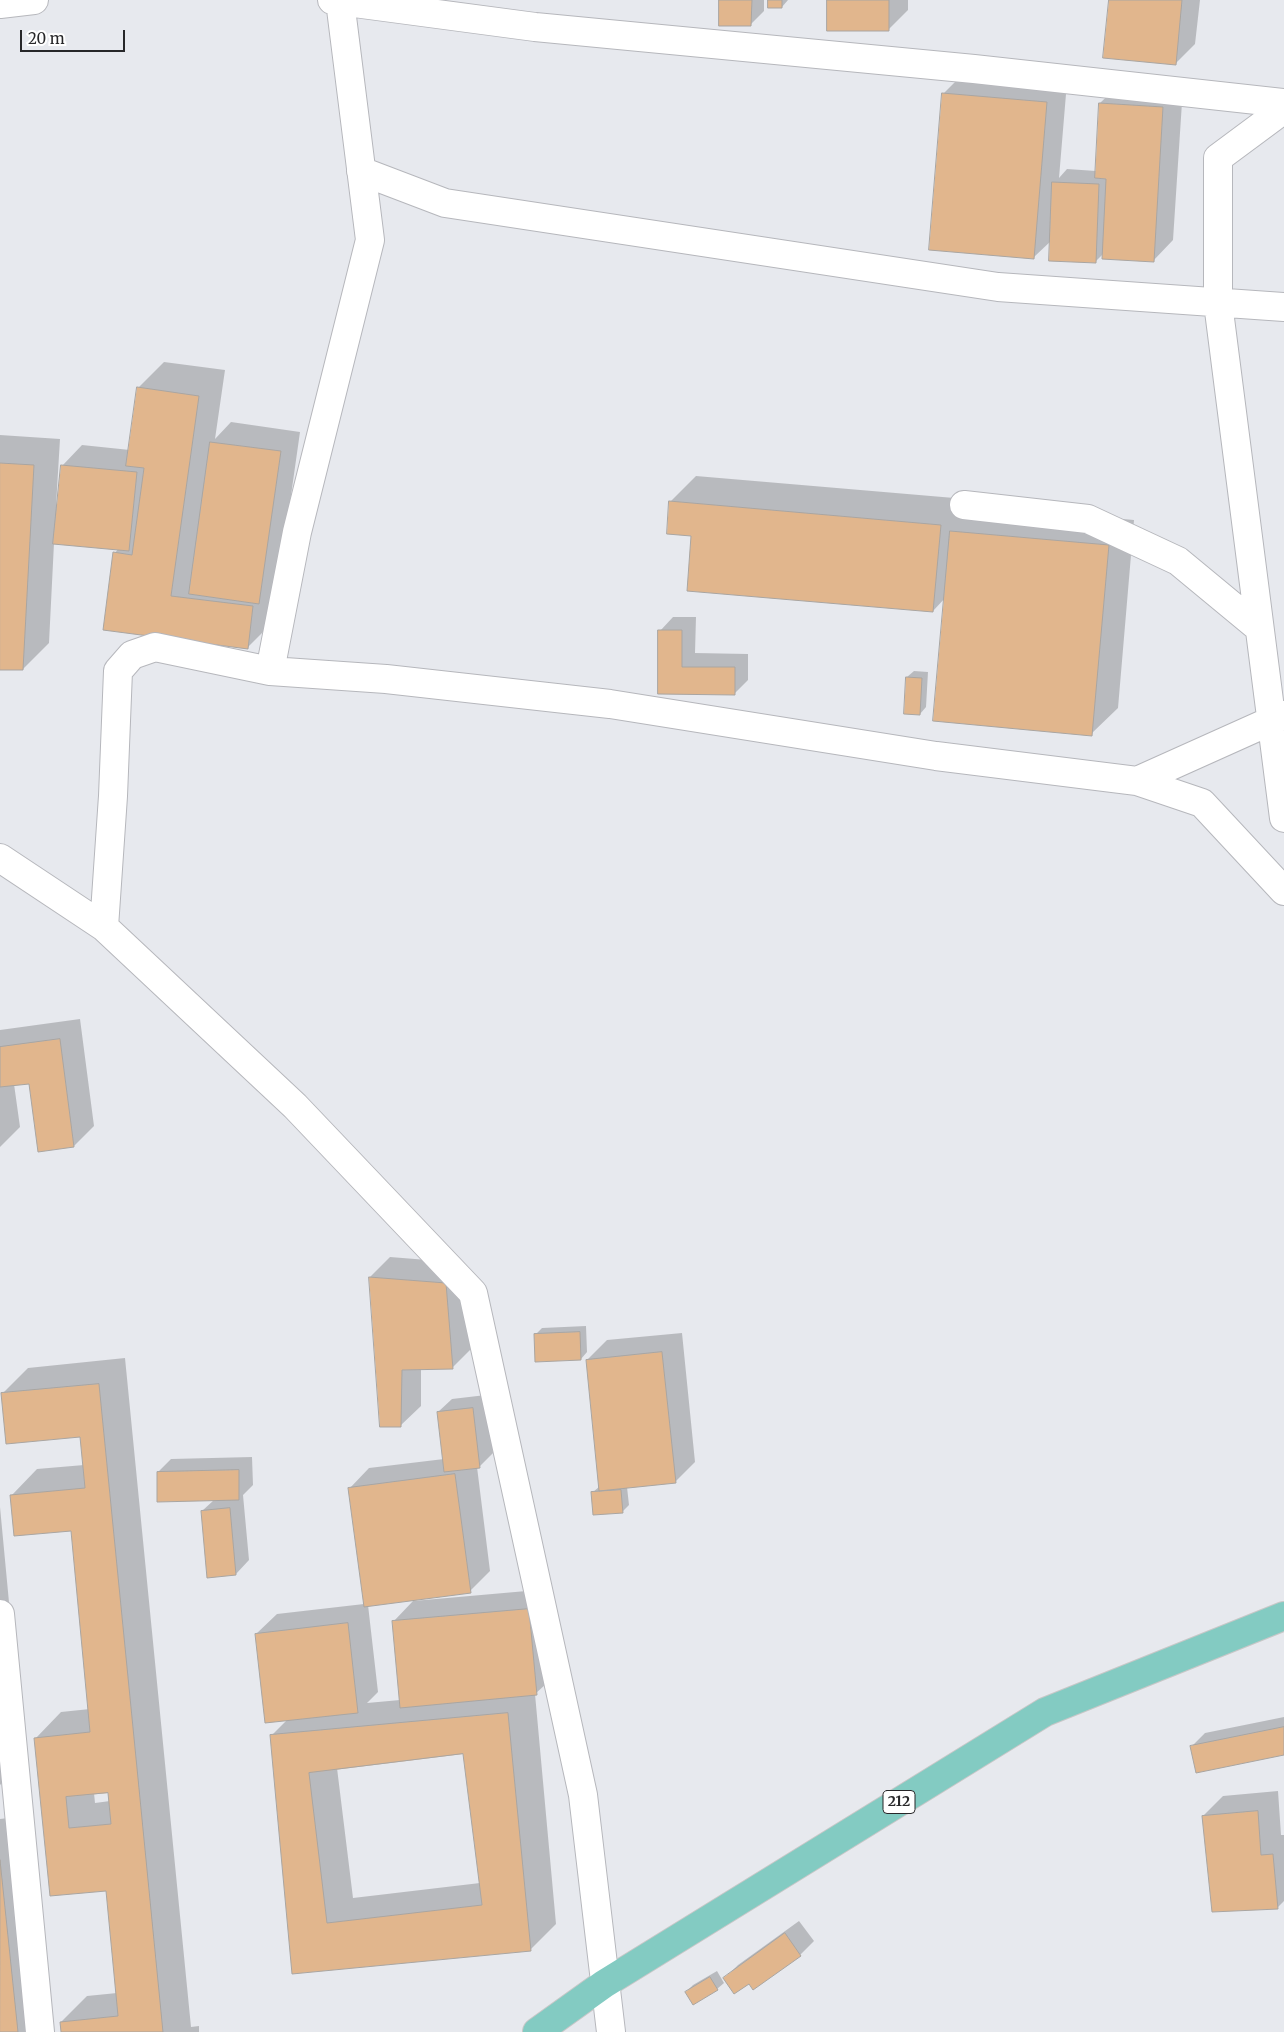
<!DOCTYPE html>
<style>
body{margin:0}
#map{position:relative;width:1284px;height:2032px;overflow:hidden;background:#e7e9ee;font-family:Merriweather,serif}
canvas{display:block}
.scale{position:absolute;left:20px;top:30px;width:105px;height:22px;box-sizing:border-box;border:2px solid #272729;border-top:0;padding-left:6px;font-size:15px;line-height:18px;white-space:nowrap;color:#272729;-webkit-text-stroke:4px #fff;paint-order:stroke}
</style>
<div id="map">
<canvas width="1284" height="2032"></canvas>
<div class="scale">20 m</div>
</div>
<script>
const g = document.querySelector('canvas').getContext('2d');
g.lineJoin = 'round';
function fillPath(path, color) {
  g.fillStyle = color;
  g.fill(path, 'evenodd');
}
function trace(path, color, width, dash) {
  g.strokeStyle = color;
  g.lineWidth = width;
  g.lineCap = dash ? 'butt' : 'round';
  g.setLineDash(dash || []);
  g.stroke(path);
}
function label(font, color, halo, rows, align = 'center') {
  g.font = font + ' Merriweather,serif';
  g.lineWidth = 5;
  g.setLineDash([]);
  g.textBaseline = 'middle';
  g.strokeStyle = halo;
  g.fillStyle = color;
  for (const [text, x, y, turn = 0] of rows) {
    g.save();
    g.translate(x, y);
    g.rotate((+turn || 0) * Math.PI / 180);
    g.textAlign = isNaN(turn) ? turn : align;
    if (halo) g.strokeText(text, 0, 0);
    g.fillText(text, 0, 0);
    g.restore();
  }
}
const shadow = new Path2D(`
 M 721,0 L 764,0 L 764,11 L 750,25 Z
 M 769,0 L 788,0 L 782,7 Z
 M 828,0 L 908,0 L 908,10 L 888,30 Z
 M 1110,0 L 1200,0 L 1195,44 L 1175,64 Z
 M 963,74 L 1067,82 L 1059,178 L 1067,169 L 1096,171 L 1100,103 L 1121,83 L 1183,87 L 1173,240 L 1153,261 L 1103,254 L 1096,261 L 1052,240 L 1034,257 L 943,94 Z
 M 164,362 L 225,370 L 215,439 L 231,422 L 300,432 L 273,622 L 247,648 L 104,628 L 115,553 L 118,549 L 54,543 L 49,643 L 23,669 L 0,669 L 0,435 L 60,439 L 56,506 L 58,506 L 62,466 L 82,445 L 130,450 L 138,388 Z
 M 696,476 L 966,499 L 964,519 L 978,506 L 1134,520 L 1118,708 L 1091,734 L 946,597 L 933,611 L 693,535 L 670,502 Z
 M 673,617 L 696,617 L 695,653 L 748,654 L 748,680 L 734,694 L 659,693 L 660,631 Z
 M 914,671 L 928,672 L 926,707 L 920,714 L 907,677 Z
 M 80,1019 L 94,1126 L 74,1146 L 30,1082 L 14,1084 L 20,1127 L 0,1147 L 0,1030 Z
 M 390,1257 L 465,1263 L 472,1348 L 452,1368 L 421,1369 L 421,1406 L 400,1426 L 370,1277 Z
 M 586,1326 L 587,1352 L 581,1359 L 535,1335 L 542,1328 Z
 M 682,1333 L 695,1462 L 675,1482 L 627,1487 L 629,1505 L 622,1512 L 592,1493 L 600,1486 L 587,1360 L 607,1340 Z
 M 125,1358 L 191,2027 L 199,2026 L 199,2032 L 62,2032 L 61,2022 L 87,1996 L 117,1993 L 107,1890 L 51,1895 L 35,1739 L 61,1712 L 90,1709 L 72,1529 L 11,1496 L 37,1469 L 84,1465 L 82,1436 L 2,1394 L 28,1368 ZM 109,1792 L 110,1801 L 95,1803 L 94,1793 Z
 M 486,1395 L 493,1453 L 479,1467 L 477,1467 L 490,1571 L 470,1591 L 368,1605 L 378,1692 L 367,1703 L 400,1700 L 393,1622 L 413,1601 L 549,1589 L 557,1674 L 535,1694 L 556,1924 L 530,1950 L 293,1972 L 271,1736 L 287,1720 L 256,1634 L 277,1614 L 364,1604 L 349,1489 L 369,1468 L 444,1459 L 438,1412 L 452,1399 ZM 464,1753 L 480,1883 L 353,1898 L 337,1768 Z
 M 252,1457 L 253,1485 L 243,1495 L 249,1560 L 236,1574 L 202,1511 L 214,1500 L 158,1472 L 171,1459 Z
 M 0,1507 L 24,1761 L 0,1785 Z
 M 1284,1717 L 1284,1754 L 1192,1746 L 1205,1733 Z
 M 1278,1791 L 1281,1835 L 1284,1835 L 1284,1901 L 1277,1908 L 1203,1816 L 1223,1796 Z
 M 24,1816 L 46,2032 L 0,2032 L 0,1819 Z
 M 799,1921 L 814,1941 L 800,1955 L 753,1988 L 749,1982 L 725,1978 L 738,1965 Z
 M 717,1971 L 724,1983 L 717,1989 L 686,1992 L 693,1985 Z`);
const building = new Path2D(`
 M 719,0 L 752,0 L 751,26 L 719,26 Z
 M 768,0 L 782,0 L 782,8 L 768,8 Z
 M 827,0 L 889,0 L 889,31 L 827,31 Z
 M 1109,0 L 1182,0 L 1176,65 L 1103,58 Z
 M 942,93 L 1047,102 L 1034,259 L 929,250 Z
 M 1099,103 L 1163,107 L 1154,262 L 1102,259 L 1106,179 L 1095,178 Z
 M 1052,182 L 1099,184 L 1096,263 L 1049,261 Z
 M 137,387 L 199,396 L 171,596 L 253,606 L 248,649 L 103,630 L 113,552 L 132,555 L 144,468 L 126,466 Z
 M 210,442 L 281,451 L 259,604 L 189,594 Z
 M 0,463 L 34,465 L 23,670 L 0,670 Z
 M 61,465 L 137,472 L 129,551 L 53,544 Z
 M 669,501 L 941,525 L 933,612 L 687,591 L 691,536 L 667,534 Z
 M 950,531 L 1109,545 L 1092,736 L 933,721 Z
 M 658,630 L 682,630 L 682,667 L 735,667 L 735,695 L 658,694 Z
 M 906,677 L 922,678 L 920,715 L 904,714 Z
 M 60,1039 L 74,1147 L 38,1152 L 29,1084 L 0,1087 L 0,1047 Z
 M 369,1277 L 446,1283 L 453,1369 L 402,1370 L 401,1427 L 380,1427 Z
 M 580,1332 L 581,1360 L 535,1362 L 534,1334 Z
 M 662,1352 L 676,1483 L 599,1491 L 586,1360 Z
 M 99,1384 L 137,1768 L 163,2032 L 61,2032 L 60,2022 L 118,2016 L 106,1891 L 50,1896 L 34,1738 L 90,1732 L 71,1531 L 14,1536 L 10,1495 L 85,1488 L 80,1437 L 6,1444 L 1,1393 ZM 108,1793 L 111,1824 L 69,1828 L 66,1797 Z
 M 473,1408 L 480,1468 L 444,1472 L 437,1412 Z
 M 239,1470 L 239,1500 L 157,1502 L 157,1472 Z
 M 455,1474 L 471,1593 L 364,1607 L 348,1488 Z
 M 621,1490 L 623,1513 L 593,1515 L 591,1492 Z
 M 230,1508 L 236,1575 L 207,1578 L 201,1511 Z
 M 529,1609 L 537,1695 L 400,1708 L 392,1621 Z
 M 348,1623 L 358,1713 L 265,1723 L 255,1634 Z
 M 508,1713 L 531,1951 L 292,1974 L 270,1735 ZM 463,1754 L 482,1905 L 327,1923 L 309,1773 Z
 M 1284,1727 L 1284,1755 L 1196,1773 L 1190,1746 Z
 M 1258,1811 L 1261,1855 L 1273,1854 L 1278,1909 L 1212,1912 L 1202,1816 Z
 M 0,1860 L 18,2032 L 0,2032 Z
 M 785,1933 L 801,1956 L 753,1990 L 749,1984 L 734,1994 L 723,1978 Z
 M 710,1977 L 718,1990 L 693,2005 L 685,1992 Z`);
const street = new Path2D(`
 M 332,0 L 535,27 L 974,69 L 1284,103
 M 0,4 L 34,0
 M 1284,109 L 1218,158 L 1218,303 L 1284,818
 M 361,171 L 445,203 L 998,287 L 1284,307
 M 964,505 L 1088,519 L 1178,561 L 1259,628
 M 270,671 L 386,679 L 610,704 L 936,756 L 1137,781 L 1284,715
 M 1137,781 L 1202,803 L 1284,891
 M 0,858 L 104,927 L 295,1106 L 473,1293 L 583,1795 L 611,2032
 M 104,927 L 113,796 L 118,671 L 132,655 L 155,647 L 270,671 L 297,532 L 370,240 L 340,1
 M 0,1614 L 40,2032`);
const primary = new Path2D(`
 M 537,2032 L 604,1984 L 1045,1712 L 1284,1616`);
const shields = [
 [899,1802,32]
];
const shieldNames = [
 ["212",899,1802]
];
fillPath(shadow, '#0003');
fillPath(building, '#e1b68d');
trace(building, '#a9a5a1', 1);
trace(street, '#b6b7bc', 30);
trace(primary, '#c7c7c7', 30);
trace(street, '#fff', 28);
trace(primary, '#83cbc2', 28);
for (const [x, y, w] of shields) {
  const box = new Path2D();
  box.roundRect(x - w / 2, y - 11.5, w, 23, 4);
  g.fillStyle = '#fff';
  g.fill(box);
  trace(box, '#272729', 1);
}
label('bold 14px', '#272729', null, shieldNames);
</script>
